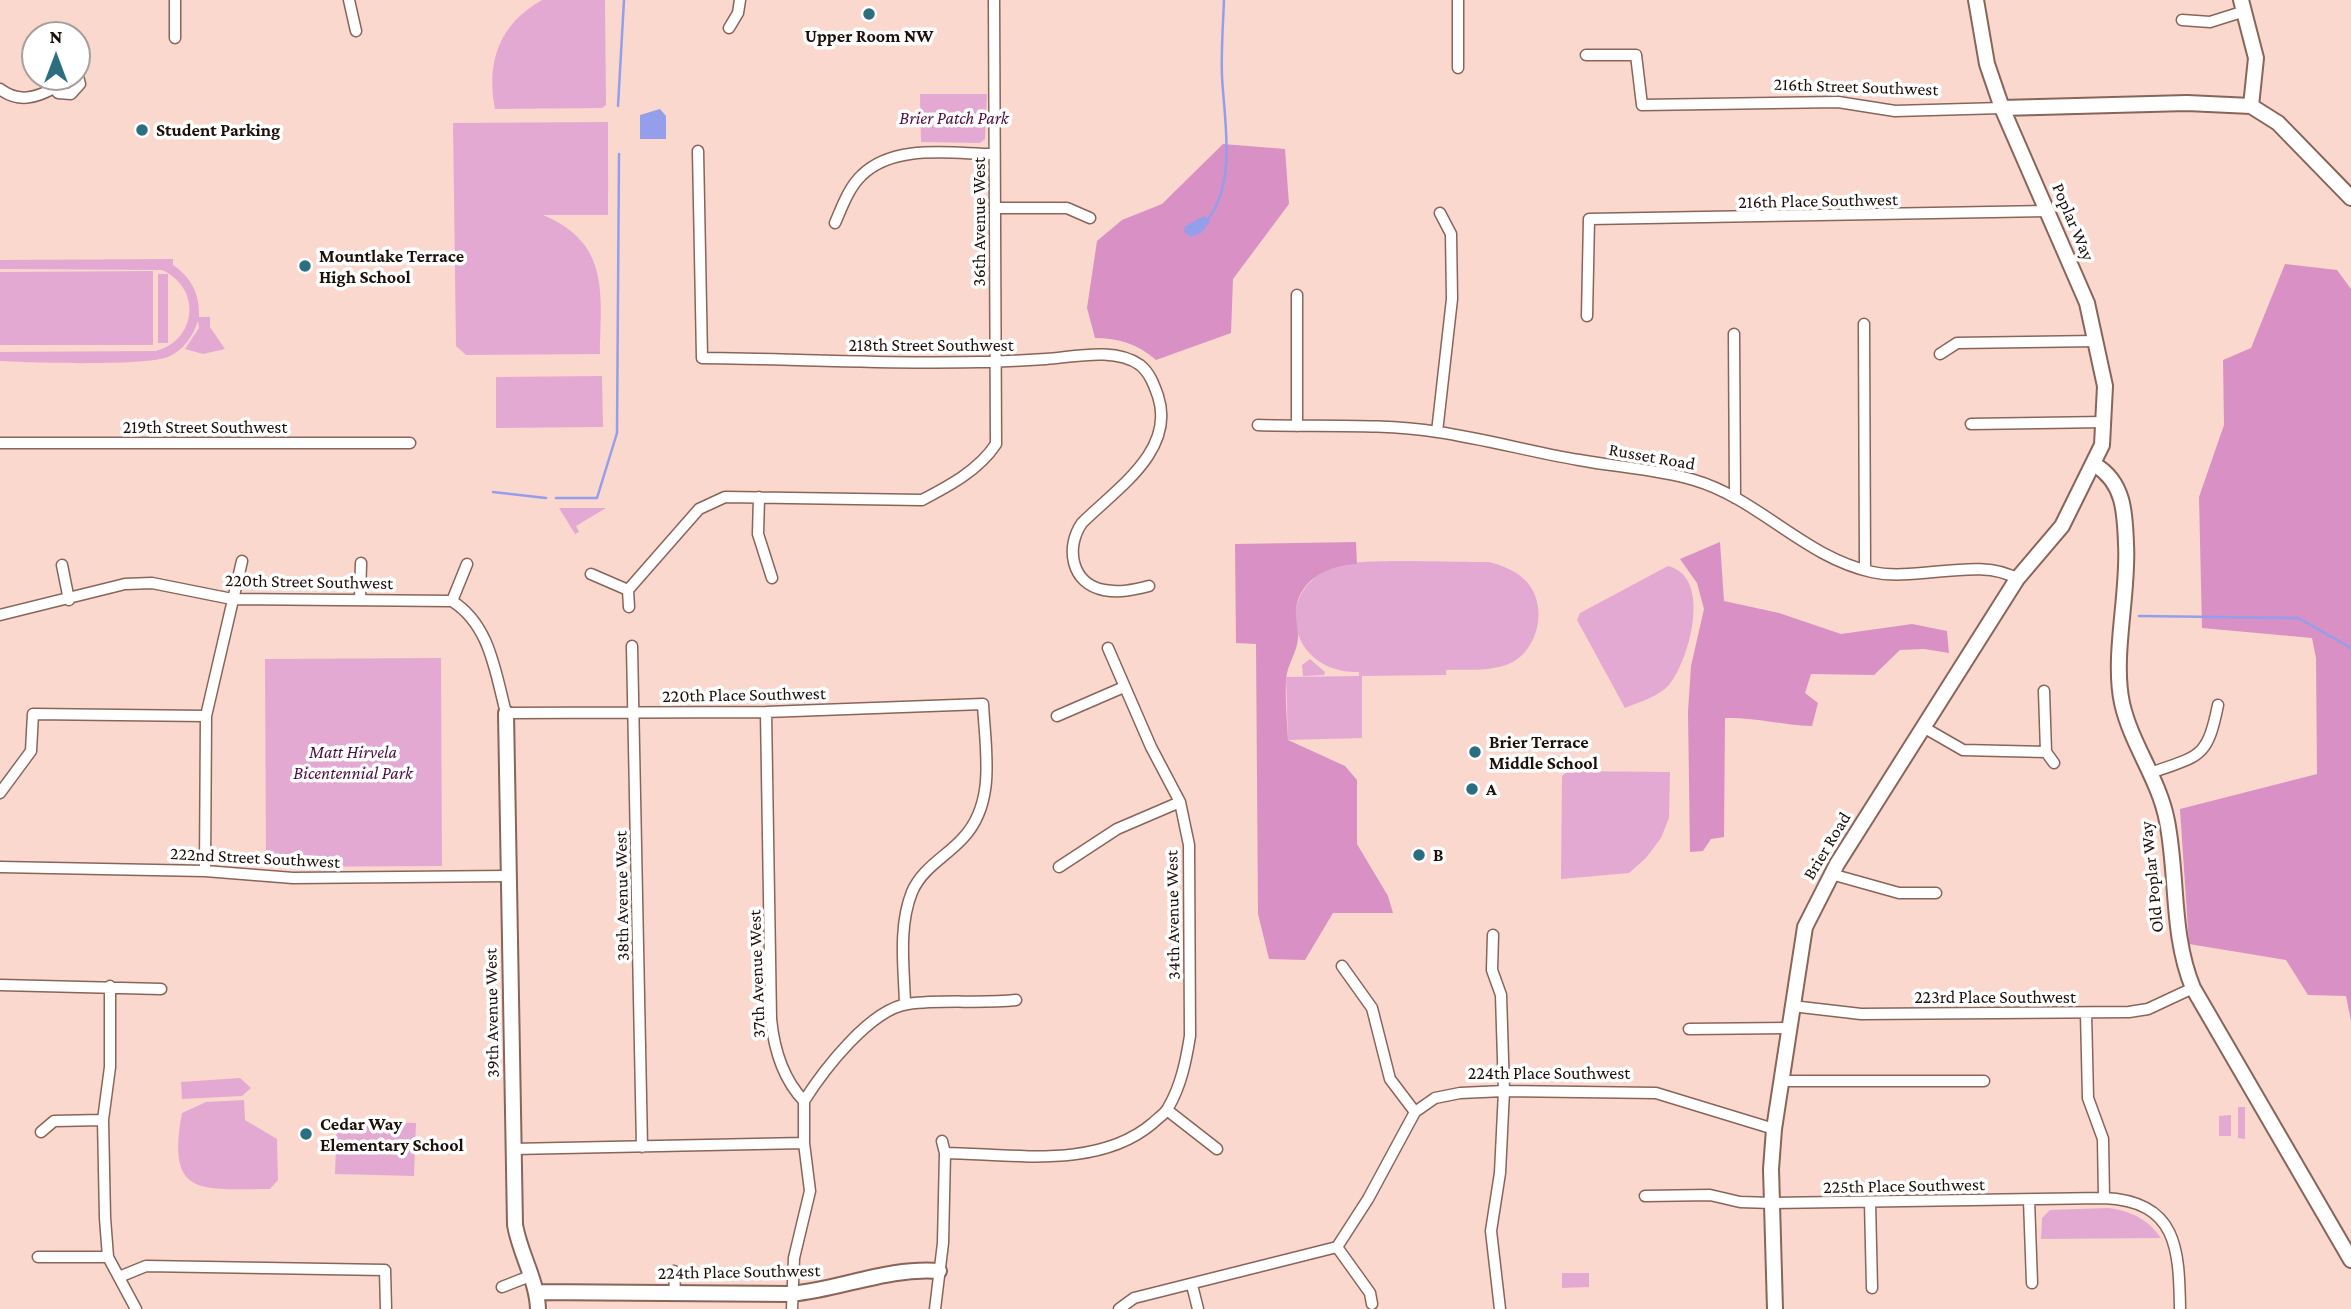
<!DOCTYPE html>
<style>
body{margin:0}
#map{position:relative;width:2351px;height:1309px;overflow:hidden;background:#fad8ce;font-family:"Crimson Pro",serif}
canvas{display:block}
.north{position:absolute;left:21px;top:21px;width:70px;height:70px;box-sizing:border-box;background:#fff;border:2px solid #a59f9d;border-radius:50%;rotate:0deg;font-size:19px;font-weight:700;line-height:28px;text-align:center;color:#1d100b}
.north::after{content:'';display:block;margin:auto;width:24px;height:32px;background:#2b6e80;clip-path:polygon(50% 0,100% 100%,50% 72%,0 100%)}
</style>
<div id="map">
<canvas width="2351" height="1309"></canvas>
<div class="north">N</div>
</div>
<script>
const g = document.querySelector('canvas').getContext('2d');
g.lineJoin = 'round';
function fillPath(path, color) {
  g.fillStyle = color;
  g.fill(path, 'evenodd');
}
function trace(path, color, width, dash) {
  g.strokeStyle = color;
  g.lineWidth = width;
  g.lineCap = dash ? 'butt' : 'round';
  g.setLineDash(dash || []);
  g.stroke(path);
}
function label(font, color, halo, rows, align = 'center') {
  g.font = font + ' "Crimson Pro",serif';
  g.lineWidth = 7;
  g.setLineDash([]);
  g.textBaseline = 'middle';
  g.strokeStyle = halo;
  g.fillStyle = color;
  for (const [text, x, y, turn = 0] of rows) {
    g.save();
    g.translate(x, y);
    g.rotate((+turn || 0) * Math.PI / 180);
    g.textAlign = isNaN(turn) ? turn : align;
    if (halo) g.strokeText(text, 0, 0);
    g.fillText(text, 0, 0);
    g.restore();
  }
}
const green = new Path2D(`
 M 542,0 L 605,0 L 606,105 L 602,108 L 495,109 C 486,62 499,24 542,0 Z
 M 920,94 L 987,94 L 985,139 L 980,143 L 921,142 Z
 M 608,122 L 608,215 L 543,215 C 610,243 601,293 600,354 L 466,355 L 456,346 L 453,123 Z
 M 173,259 L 173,265 C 192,278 200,295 199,317 L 210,317 L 210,327 L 225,349 L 203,354 L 185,349 L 199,328 L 198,321 C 193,336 184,350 168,357 C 145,366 30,363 0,361 L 0,352 L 156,351 C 197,340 202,288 162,270 L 0,269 L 0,260 Z
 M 153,271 L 153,345 L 0,345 L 0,272 Z
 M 158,274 L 168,274 L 168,343 L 158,343 Z
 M 602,376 L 603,427 L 496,428 L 496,377 Z
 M 559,508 L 606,508 L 576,526 L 579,532 L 575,534 Z
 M 1489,562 C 1504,566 1517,571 1527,582 C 1548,606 1539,649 1511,663 C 1491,672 1467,669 1446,670 L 1446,675 L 1362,676 L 1362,738 L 1288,740 L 1286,677 L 1359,676 L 1359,672 C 1291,674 1270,593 1333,567 C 1357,557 1457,563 1489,562 Z
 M 1668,566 C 1713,577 1689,661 1669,685 C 1658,697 1639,702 1625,708 L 1577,620 L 1580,613 Z
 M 441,658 L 442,866 L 266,867 L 265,659 Z
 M 1310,659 L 1325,672 L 1324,675 L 1303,676 L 1302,665 Z
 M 1568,771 L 1670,772 L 1669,818 L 1661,838 L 1646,858 L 1629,873 L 1561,879 L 1562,776 Z
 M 240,1078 L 251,1088 L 242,1096 L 182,1099 L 181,1082 Z
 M 244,1100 L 245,1120 L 277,1139 L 278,1180 L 270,1189 C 201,1189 166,1198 182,1113 L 206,1102 Z
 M 2238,1107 L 2245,1107 L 2245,1139 L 2238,1138 Z
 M 2231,1115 L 2231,1136 L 2219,1136 L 2219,1116 Z
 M 337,1120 L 416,1123 L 414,1176 L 335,1174 Z
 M 2108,1208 C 2131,1211 2148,1219 2161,1238 L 2041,1239 L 2042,1218 L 2050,1210 Z
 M 1562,1273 L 1589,1273 L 1589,1287 L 1562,1288 Z`);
const forest = new Path2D(`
 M 1223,144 L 1285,149 L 1289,204 L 1233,279 L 1231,333 L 1156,360 C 1138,344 1118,338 1095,338 L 1087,308 L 1097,241 L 1122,220 L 1162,204 Z
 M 2285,264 L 2337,270 L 2351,289 L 2351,1021 L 2346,996 L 2308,995 L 2286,960 L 2189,944 L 2180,809 L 2317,774 L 2316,658 L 2312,638 L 2202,628 L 2199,497 L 2224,425 L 2223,360 L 2251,348 Z
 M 1356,542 L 1357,564 C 1329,565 1300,579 1296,609 C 1295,619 1298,627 1298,637 C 1298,651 1287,665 1286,679 C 1285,699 1287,720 1288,740 L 1345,766 L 1357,780 L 1357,844 L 1388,896 L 1393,913 L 1333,913 L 1305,960 L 1269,959 L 1258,914 L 1256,644 L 1236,643 L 1235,544 Z
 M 1720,542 L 1724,601 L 1779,613 L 1841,634 L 1912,624 L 1947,631 L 1949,653 L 1924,649 L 1900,650 L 1874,675 L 1811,674 L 1805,693 L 1818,703 L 1812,726 C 1781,725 1755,717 1725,718 L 1724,837 L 1711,839 L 1703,851 L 1690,852 L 1688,712 L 1691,666 L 1704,609 L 1697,583 L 1680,559 Z`);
const water = new Path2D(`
 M 660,109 L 666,116 L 666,139 L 640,139 L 640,115 Z
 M 1204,216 L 1210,221 L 1201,233 L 1191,237 L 1184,232 L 1185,226 Z`);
const stream = new Path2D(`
 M 618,106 L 624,0
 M 1208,219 C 1237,182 1224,119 1222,76 C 1221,51 1223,25 1224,0
 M 493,492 L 546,498
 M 556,498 L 597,498 L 617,433 L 619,154
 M 2139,616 L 2298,618 L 2351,648`);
const street = new Path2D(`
 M 175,0 L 175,38
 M 349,0 L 356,31
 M 1458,0 L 1458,68
 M 2182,20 L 2210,22 L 2245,11
 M 729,28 L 738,13 L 740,0
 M 1586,55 L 1636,55 L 1642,105 L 1838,102 L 1895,111 L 2002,108
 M 53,77 L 54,88 L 58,93 L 71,94 L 80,84 L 77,73
 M 0,89 C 18,103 36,98 54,88
 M 698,151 L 702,358 C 816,359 932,367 1046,359 C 1074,357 1115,347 1140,365 C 1150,373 1154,385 1158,396 C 1176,451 1116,489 1082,523 C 1065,547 1071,584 1104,590 C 1120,593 1133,590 1149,586
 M 995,208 L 1067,208 L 1090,218
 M 835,223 C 842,207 849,187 862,175 C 895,143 953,154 994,154
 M 1587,316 L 1589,219 L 2048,211
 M 1864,324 L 1865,570
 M 1734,334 L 1735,498
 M 1940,354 L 1957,343 L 2097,341
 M 1971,424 L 2105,422
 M 1258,425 C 1317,427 1379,423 1438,432 C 1485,439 1532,452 1579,460 C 1616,467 1657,469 1694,480 C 1759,499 1804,557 1872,572 C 1916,582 1982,556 2017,579
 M 1297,426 L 1297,295
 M 1437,432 L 1452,299 L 1451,234 L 1440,213
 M 0,443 L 410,443
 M 759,497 L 758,534 L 772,578
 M 62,565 L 69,600
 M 591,574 L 628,590
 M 360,599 L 361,563
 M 452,601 L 467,564
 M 629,607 L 628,590 L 699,509 L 725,497 L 922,500 C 949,486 979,470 996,444 L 994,0
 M 0,615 L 125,584 L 152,583 L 232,599 L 452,601 C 490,625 495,671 506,713 L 766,712 L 983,704 C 985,748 997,802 963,838 C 947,856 922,868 912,892 C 898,927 904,967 905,1004
 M 632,646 L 642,1147
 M 2044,691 L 2046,752
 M 766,712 L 771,1019 C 774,1049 782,1078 804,1101 L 804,1143 L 810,1191 L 794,1258 L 792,1309
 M 1057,716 L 1124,687
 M 1923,727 L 1963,750 L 2046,752
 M 2046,752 L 2054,763
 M 2151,773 C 2200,755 2207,759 2218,705
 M 0,793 L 31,751 L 33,714 L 206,716
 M 0,867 L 205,871 L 293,878 L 509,876
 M 1059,867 L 1117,829 L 1180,802
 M 205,871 L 206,716 L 242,561
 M 1831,874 L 1899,893 L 1936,893
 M 1493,935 L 1492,970 L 1501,995 L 1504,1091 L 1500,1173 L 1491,1231 L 1500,1309
 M 1342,966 L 1372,1008 L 1390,1079 L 1415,1112
 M 0,985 L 161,989
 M 110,986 L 110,1067 L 103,1120 L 105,1218 L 108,1257 L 136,1309
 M 1792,1006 L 1861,1014 L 2129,1012 L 2148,1009 L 2193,988
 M 2086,1013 L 2088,1098 L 2103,1139 L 2104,1198
 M 1689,1029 L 1789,1028
 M 1782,1081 L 1984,1081
 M 804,1101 C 823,1071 870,1009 908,1004 C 944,999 980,1004 1016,1000
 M 1167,1110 L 1217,1149
 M 41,1132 L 54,1121 L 103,1120
 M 513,1149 L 804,1143
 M 945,1153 C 1012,1154 1098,1170 1153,1123 C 1158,1118 1165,1114 1168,1108 C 1181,1086 1186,1061 1190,1036 L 1189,845 L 1180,802 L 1151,747 L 1108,648
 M 1645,1196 L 1710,1195 L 1740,1202 L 1772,1203 L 2104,1198 C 2178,1201 2179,1250 2180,1309
 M 2029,1200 L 2032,1283
 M 1870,1202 L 1872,1288
 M 1337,1247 L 1370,1293 L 1372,1304
 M 38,1257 L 108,1257
 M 674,1271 L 675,1293
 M 119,1277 L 146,1266 L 385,1270 L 386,1309
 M 1192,1285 L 1198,1309
 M 502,1287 L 530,1276
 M 935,1309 L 943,1243 L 945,1153 L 942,1141
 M 1119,1309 L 1134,1298 L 1337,1247 L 1368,1199 L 1415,1112 L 1435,1098 L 1460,1093 L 1504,1091 L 1656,1093 L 1774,1129`);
const secondary = new Path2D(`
 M 2241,0 L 2256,58 L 2251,106
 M 2002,108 L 2187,103 L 2251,106 L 2278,123 L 2351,198
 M 2095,465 C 2124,482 2125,513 2126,544 C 2129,593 2112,656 2122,703 C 2131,744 2159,779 2167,821 C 2178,877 2171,935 2193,988 L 2351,1260
 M 506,713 L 515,1225 C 520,1254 537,1280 538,1309
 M 537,1292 L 791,1294 C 842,1289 888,1267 939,1271
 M 1775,1309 L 1771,1169 L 1774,1129 L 1805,927 L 1837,864 L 2017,579 L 2062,526 L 2102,445 L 2105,386 L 2087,303 L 2002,108 L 1987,64 L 1976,0`);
const markers = [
 [869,14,7,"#2b6e80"],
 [142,130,7,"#2b6e80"],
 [305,266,7,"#2b6e80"],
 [1475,752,7,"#2b6e80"],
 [1472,789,7,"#2b6e80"],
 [1419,855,7,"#2b6e80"],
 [306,1134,7,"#2b6e80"]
];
const poiNames = [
 ["Upper Room NW",869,36,"center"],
 ["Student Parking",156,130],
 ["Mountlake Terrace",319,256],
 ["High School",319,277],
 ["Brier Terrace",1489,742],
 ["Middle School",1489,763],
 ["A",1486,789],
 ["B",1433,855],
 ["Cedar Way",320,1124],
 ["Elementary School",320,1145]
];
const streetNames = [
 ["216th Street Southwest",1856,87,2],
 ["216th Place Southwest",1818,201,-1],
 ["36th Avenue West",979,222,-90],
 ["Poplar Way",2073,222,67],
 ["218th Street Southwest",931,345],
 ["219th Street Southwest",205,427],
 ["Russet Road",1652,457,10],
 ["220th Street Southwest",309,582,1],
 ["220th Place Southwest",744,695,-1],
 ["Brier Road",1827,846,-59],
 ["222nd Street Southwest",255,858,3],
 ["Old Poplar Way",2152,877,-96],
 ["38th Avenue West",622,896,-91],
 ["34th Avenue West",1173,915,-91],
 ["37th Avenue West",757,974,-92],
 ["223rd Place Southwest",1995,997],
 ["39th Avenue West",492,1013,-91],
 ["224th Place Southwest",1549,1073],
 ["225th Place Southwest",1904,1186,-1],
 ["224th Place Southwest",739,1272,-1]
];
const parkNames = [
 ["Brier Patch Park",954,118],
 ["Matt Hirvela",353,752],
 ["Bicentennial Park",353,773]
];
fillPath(green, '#e3a9d2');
fillPath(forest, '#d990c4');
fillPath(water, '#959eea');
trace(stream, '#959eea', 2.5);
trace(street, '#896459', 13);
trace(secondary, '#896459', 18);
trace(street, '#fff', 10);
trace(secondary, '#fff', 14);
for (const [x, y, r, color] of markers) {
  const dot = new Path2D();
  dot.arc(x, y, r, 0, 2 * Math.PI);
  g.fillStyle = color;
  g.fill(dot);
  trace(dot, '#fff', 2.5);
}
label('bold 18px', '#1d100b', '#fff', poiNames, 'left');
label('18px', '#1d100b', '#fff', streetNames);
label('italic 18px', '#4e0d41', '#fff', parkNames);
</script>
